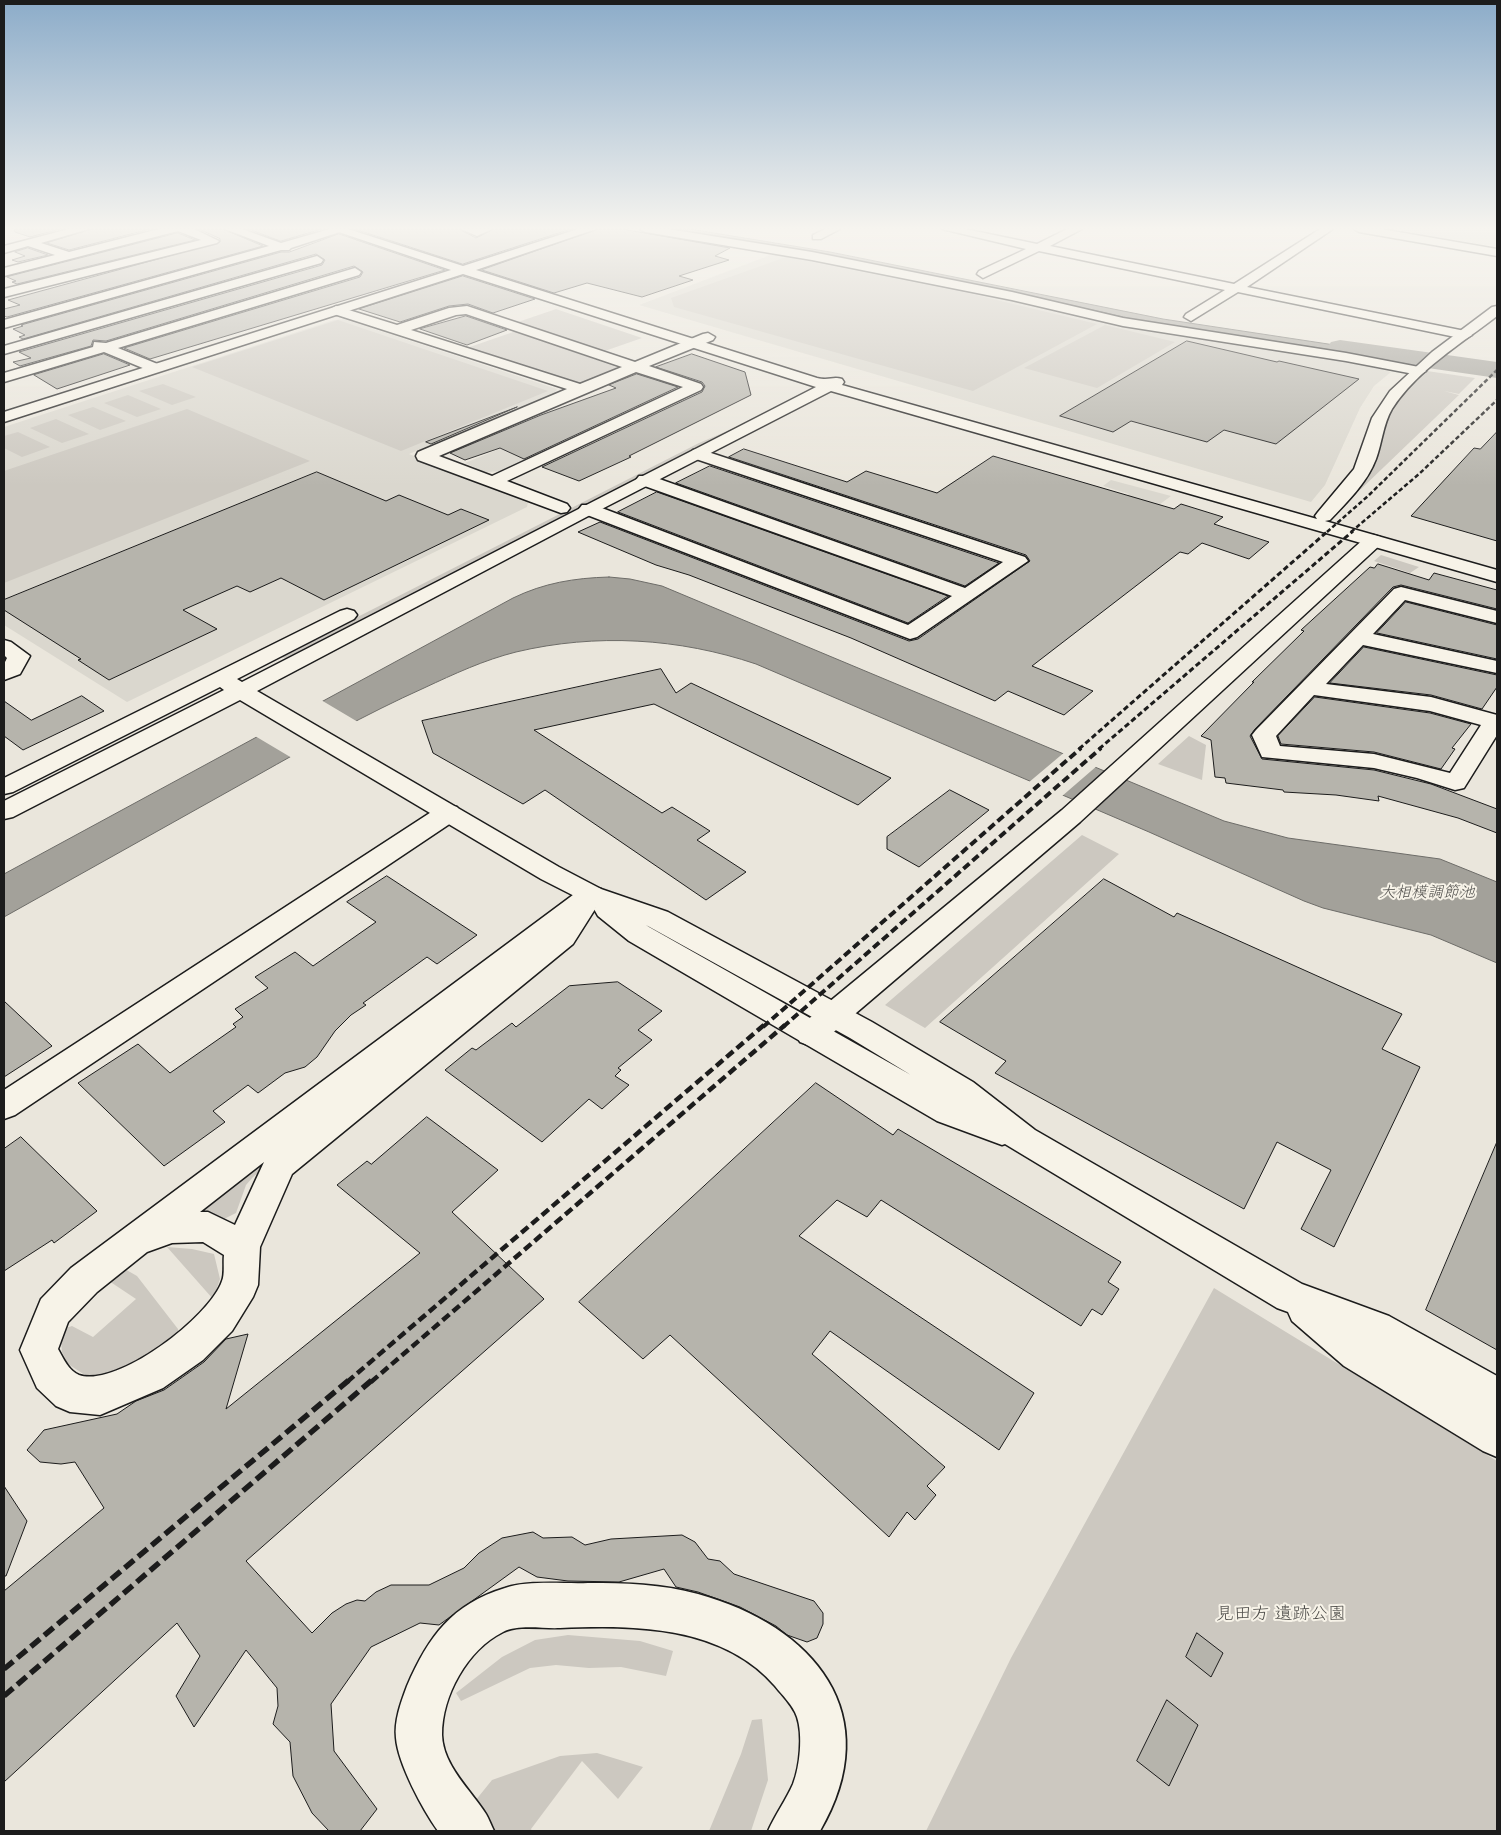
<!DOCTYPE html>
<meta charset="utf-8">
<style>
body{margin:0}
#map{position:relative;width:1501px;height:1835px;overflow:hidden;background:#eae6dc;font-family:"Gochi Hand",sans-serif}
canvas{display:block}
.frame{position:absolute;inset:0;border:5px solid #1c1c1c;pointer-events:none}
</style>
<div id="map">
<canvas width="1501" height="1835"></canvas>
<div class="frame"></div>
</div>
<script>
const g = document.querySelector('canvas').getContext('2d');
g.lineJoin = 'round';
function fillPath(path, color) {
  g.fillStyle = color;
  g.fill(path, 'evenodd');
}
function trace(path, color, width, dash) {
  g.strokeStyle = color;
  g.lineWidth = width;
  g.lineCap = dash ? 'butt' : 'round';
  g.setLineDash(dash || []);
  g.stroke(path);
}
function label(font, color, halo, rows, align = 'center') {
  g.font = font + ' "Gochi Hand","Klee One",sans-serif';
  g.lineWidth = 4;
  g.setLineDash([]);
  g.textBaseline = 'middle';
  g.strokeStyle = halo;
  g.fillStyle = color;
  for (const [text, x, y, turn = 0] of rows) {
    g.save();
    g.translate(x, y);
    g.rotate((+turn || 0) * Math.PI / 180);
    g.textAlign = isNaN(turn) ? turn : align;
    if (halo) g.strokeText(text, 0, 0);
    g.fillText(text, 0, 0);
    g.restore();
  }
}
const built = new Path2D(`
 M 1391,229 L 1497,229 L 1497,247 Z
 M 773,254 L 1344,360 L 1391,372 L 1374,386 L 1360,408 L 1325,485 L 1311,502 L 639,305 Z
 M 344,319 L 557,389 L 555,393 L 409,454 L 528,502 L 527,507 L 127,702 L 4,625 L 4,427 L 334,320 Z
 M 504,447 L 532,459 L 504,471 L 485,472 L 465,463 Z
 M 1111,480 L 1171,496 L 1132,525 L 1100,515 L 1129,494 L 1103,486 Z`);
const green = new Path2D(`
 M 274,251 L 283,251 L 303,259 L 302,262 L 248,277 L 217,267 Z
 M 786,257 L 963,292 L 1097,324 L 973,391 L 674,307 L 671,298 Z
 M 556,309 L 642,338 L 602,352 L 515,323 Z
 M 338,320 L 548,391 L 401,451 L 192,367 Z
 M 1105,325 L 1175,342 L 1097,388 L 1024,368 Z
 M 516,331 L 616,367 L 616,371 L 585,383 L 578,383 L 467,348 Z
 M 1427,371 L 1475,378 L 1459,394 L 1444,391 L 1459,395 L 1360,490 L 1376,457 L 1386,419 L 1392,406 L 1412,383 Z
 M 163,384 L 196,397 L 172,405 L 139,391 Z
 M 128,395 L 161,409 L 137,417 L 104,403 Z
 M 93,407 L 126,421 L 100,430 L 68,415 Z
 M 187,409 L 310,461 L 4,583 L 4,471 Z
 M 56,419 L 89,434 L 62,443 L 30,428 Z
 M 753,420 L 335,634 L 287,658 L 279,657 L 699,443 Z
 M 18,432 L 50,447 L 22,457 L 4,448 L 4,436 Z
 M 1381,555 L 1419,567 L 1410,573 L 1374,561 Z
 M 1189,736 L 1206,745 L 1202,780 L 1158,764 Z
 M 1082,835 L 1119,854 L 925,1028 L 885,1005 Z
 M 336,1111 L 253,1177 L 246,1185 L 236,1213 L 220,1221 L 201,1216 L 198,1203 Z
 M 167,1247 L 192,1249 L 214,1254 L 220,1279 L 213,1299 Z
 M 123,1268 L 137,1276 L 178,1329 L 178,1338 L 126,1373 L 88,1377 L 68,1364 L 62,1352 L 60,1330 L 72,1326 L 93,1337 L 136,1299 L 109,1281 Z
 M 1214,1288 L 1497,1461 L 1497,1831 L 926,1831 L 1011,1658 Z
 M 568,1635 L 640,1641 L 673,1651 L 666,1676 L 621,1667 L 589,1668 L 556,1665 L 530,1668 L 461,1701 L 456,1693 L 502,1657 L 535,1640 Z
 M 762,1719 L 768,1780 L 751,1831 L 709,1831 L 741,1754 L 752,1720 Z
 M 597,1753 L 643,1767 L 618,1799 L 582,1761 L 531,1829 L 532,1831 L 493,1831 L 471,1806 L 492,1780 L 560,1756 Z`);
const water = new Path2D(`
 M 665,229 L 690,229 L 830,252 L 1163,319 L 1414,357 L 1405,364 L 1364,355 L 1141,321 L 1017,293 L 822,255 Z
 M 1446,360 L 1497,367 L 1497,374 L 1435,366 Z
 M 609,577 L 630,579 L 662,586 L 1224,821 L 1288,838 L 1440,859 L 1497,882 L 1497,963 L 1431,935 L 1323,908 L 1304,901 L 1149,832 L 756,664 C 679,638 596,633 516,652 C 484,660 454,674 424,688 C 366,714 311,745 256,776 C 172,823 88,870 4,917 L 4,874 L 513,598 C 544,583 574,578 609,577 Z`);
const pier = new Path2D(`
 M 321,700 L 358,722 L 292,758 L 255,736 Z
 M 1066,751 L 1098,765 L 1061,797 L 1028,783 Z`);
const river = new Path2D(`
 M 1340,340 L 1497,362 L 1497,378 L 1331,354 L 1327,348 L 1331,342 Z`);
const building = new Path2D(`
 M 15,229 L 60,229 L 30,237 L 15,232 Z
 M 91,229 L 150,229 L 69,250 L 47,243 Z
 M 199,229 L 223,229 L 263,246 L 7,317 L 4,316 L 4,309 L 20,305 L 8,300 L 220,242 L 220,239 Z
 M 249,229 L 322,229 L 281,241 Z
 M 355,229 L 459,229 L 476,238 L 494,229 L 571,229 L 463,264 Z
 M 598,229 L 622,229 L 730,248 L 715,256 L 729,260 L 679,276 L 693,280 L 642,297 L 587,283 L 554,293 L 482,270 Z
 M 178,233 L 195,240 L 17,284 L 12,282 L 16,281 L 7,277 Z
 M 339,234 L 445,270 L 150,359 L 124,348 L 360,277 L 363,272 L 354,266 L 106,341 L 93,340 L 91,346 L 20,366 L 13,362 L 31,358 L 19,352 L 322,265 L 325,260 L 316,254 L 23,339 L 19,337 L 25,335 L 13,329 L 23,326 L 21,325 L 281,252 L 289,252 Z
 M 28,248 L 48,255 L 18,262 L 12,260 L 25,256 L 15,252 Z
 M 463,276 L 535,299 L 493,313 L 468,304 L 449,306 L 400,322 L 359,309 Z
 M 466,316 L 507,330 L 467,345 L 420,329 Z
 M 1187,341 L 1277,362 L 1279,361 L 1359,379 L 1276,444 L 1224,430 L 1207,442 L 1131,421 L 1113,432 L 1060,416 Z
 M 104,354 L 130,365 L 57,389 L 34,375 Z
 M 692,354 L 745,372 L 751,395 L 629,456 L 631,457 L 579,481 L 542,467 L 702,392 L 705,386 L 702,382 L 656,367 Z
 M 637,374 L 678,387 L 524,459 L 500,448 L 465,460 L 450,453 L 541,415 L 616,388 L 609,385 Z
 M 517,407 L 431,444 L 426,442 Z
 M 1497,432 L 1497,541 L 1411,516 L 1474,448 L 1480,449 Z
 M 744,449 L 847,482 L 866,471 L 937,493 L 993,456 L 1174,509 L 1181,504 L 1223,517 L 1214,524 L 1269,542 L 1249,559 L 1202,543 L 1188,554 L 1180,552 L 1032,666 L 1093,691 L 1064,715 L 1008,691 L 995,701 L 851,638 L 689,575 L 656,565 L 578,532 L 600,522 L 909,641 L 918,639 L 1030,561 L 1026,555 L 729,457 Z
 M 710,466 L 999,563 L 965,586 L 676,483 Z
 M 317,472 L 386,501 L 399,495 L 448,515 L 461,509 L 489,520 L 324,600 L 281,578 L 250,592 L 237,586 L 183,610 L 217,629 L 109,680 L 78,660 L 81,659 L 4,610 L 4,600 Z
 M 657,492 L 948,596 L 908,623 L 618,512 Z
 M 1378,564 L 1429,580 L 1434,573 L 1497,590 L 1497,609 L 1401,585 L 1393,587 L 1255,729 L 1250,736 L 1262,759 L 1374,770 L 1431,784 L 1497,809 L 1497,833 L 1458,818 L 1378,796 L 1379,801 L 1336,795 L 1284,792 L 1283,790 L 1226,783 L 1225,778 L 1215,777 L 1211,740 L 1201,736 L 1254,682 L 1252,682 L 1304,631 L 1301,630 L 1370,567 L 1374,568 Z
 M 1406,602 L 1497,625 L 1497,659 L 1377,633 Z
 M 1364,647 L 1497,675 L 1497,687 L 1482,709 L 1431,695 L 1330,683 Z
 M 661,669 L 676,693 L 691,683 L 891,778 L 858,805 L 654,704 L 534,730 L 662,813 L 672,807 L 710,831 L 697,840 L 746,872 L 706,900 L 545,790 L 523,804 L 433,753 L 422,721 Z
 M 82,696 L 104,711 L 23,750 L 4,736 L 4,701 L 31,720 Z
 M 1315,697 L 1430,713 L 1471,724 L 1452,748 L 1455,749 L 1441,769 L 1374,752 L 1281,744 L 1278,736 Z
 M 950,790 L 989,810 L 919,867 L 887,849 L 887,837 Z
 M 387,876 L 477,935 L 437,964 L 427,957 L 363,1003 L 366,1005 L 351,1015 L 335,1031 L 317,1057 L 305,1067 L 285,1073 L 258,1093 L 248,1085 L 213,1111 L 225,1122 L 164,1166 L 78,1083 L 138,1044 L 170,1073 L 236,1027 L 233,1024 L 243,1017 L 235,1009 L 268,988 L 255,977 L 295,952 L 313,966 L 376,922 L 347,902 Z
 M 1104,879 L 1174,917 L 1177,913 L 1402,1014 L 1382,1049 L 1420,1067 L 1334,1247 L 1301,1229 L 1331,1170 L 1277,1142 L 1244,1209 L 995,1073 L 1006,1061 L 940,1022 Z
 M 618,982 L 662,1011 L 638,1030 L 652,1040 L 618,1068 L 621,1070 L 615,1076 L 629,1085 L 602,1109 L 589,1099 L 542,1142 L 445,1070 L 472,1048 L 476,1050 L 512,1023 L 516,1027 L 569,986 Z
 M 4,1001 L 52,1046 L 4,1077 Z
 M 816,1083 L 893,1135 L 898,1129 L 1121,1262 L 1108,1282 L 1119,1289 L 1102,1315 L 1092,1309 L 1081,1326 L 881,1200 L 867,1217 L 837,1200 L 799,1236 L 1034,1393 L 999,1450 L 830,1331 L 812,1354 L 945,1467 L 927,1486 L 936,1495 L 915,1520 L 907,1512 L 889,1537 L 670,1335 L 643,1359 L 579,1302 Z
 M 427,1117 L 498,1170 L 452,1212 L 544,1299 L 246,1561 L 312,1633 L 332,1613 L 346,1604 L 357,1600 L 365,1601 L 376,1592 L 391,1585 L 429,1585 L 464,1568 L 479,1553 L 502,1538 L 533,1532 L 543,1538 L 572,1537 L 585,1545 L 611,1539 L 682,1535 L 695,1542 L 708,1559 L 720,1561 L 734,1574 L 814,1601 L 823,1613 L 823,1624 L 817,1638 L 807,1642 L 787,1635 L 776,1626 L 740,1607 L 698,1592 L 676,1587 L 664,1569 L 619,1582 L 568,1581 L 537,1577 L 519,1567 L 439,1625 L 420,1623 L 371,1647 L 331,1704 L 334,1751 L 377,1809 L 360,1831 L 329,1831 L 312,1813 L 293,1776 L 290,1742 L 273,1724 L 278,1706 L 277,1688 L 246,1650 L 194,1727 L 176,1696 L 200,1656 L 177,1623 L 4,1782 L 4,1591 L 104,1508 L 75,1462 L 61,1464 L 40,1462 L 27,1450 L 44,1430 L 117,1414 L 136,1401 L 164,1390 L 204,1362 L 226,1339 L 248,1334 L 226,1409 L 420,1253 L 337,1185 L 367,1161 L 371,1164 Z
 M 21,1137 L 97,1211 L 54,1243 L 52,1240 L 4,1271 L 4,1149 Z
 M 1497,1142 L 1497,1350 L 1426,1310 Z
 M 4,1486 L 27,1521 L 6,1576 L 4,1576 Z
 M 1197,1633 L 1223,1653 L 1211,1677 L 1186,1657 Z
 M 1167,1700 L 1198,1725 L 1169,1786 L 1137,1761 Z`);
const minor = new Path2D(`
 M 69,229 L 89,229 L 41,243 L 69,252 L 159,229 L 194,229 L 219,241 L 217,243 L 4,297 L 4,289 L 201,240 L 178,231 L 4,276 L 4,268 L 55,255 L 28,246 L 4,253 L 4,246 Z
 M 225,229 L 242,229 L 281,243 L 330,229 L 349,229 L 291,248 L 289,250 L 281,250 L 4,328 L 4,320 L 269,246 Z
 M 461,229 L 492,229 L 477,236 Z
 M 640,229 L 668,229 L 812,252 L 1012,292 L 1123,318 L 1346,353 L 1419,367 L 1426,371 L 1419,375 L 1346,361 L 1123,326 L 1012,300 L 812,260 L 645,232 Z
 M 825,229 L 840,229 L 821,239 L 813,239 L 813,235 Z
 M 942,229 L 965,229 L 1037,244 L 1067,229 L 1082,229 L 1050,246 L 1234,284 L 1320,229 L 1333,229 L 1247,287 L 1465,331 L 1472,335 L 1465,339 L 1238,292 L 1191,321 L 1184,317 L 1186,314 L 1225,290 L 1039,251 L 983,278 L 977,274 L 979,271 L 1026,249 Z
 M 317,256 L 323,260 L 321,263 L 4,354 L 4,346 Z
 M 355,268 L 361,272 L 359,275 L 118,348 L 160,365 L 162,368 L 160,371 L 150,371 L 104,352 L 4,382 L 4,373 L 93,347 L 94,342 L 106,343 Z
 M 336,306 L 397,325 L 449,308 L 467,306 L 635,362 L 703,334 L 708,333 L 715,337 L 713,340 L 649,366 L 701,384 L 703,387 L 701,390 L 507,481 L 567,504 L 570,508 L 567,512 L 561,513 L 418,460 L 416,456 L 418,452 L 567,389 L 331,313 L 329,310 ZM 466,314 L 622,367 L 580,384 L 411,330 L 456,315 ZM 636,372 L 683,387 L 492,476 L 439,456 Z
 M 699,449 L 1025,557 L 1028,561 L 917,637 L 910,639 L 582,513 L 579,509 L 582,505 L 594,505 L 908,625 L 952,596 L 639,484 L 636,480 L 639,476 L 651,476 L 965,588 L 1003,562 L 693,458 L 691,454 L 693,450 Z
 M 1373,535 L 1380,537 L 1382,541 L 1380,545 L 1080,822 L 822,1042 L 811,1046 L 800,1042 L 796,1034 L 800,1026 L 1062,810 L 1366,537 Z
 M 1401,587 L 1497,611 L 1497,623 L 1405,600 L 1373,634 L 1497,661 L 1497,673 L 1363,645 L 1326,684 L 1431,697 L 1497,715 L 1497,735 L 1464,788 L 1455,790 L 1417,778 L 1374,768 L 1262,757 L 1252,735 L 1256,730 L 1394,589 ZM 1314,695 L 1430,711 L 1481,725 L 1450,773 L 1374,754 L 1280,746 L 1276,736 Z
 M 4,640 L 11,642 L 30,656 L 20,674 L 4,680 L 4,664 L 7,658 L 4,655 Z
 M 448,805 L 457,807 L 461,813 L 457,819 L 15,1115 L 4,1119 L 4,1090 L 439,807 Z
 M 591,886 L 601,889 L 604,895 L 573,944 L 292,1174 L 260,1247 L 258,1285 L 253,1297 L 232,1331 L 203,1360 L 163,1388 L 100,1415 L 70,1412 L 56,1406 L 37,1388 L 20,1350 L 41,1299 L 71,1268 L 581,889 ZM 264,1162 L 235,1225 L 208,1212 L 200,1212 ZM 203,1242 L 224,1255 C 223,1263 225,1274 222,1281 C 210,1317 117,1388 79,1375 C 69,1371 63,1358 58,1349 L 68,1322 L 97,1292 L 147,1252 L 172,1243 Z
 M 588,1583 C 625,1583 662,1584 698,1594 C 814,1626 888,1714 820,1831 L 768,1831 C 775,1815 786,1800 793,1784 C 800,1766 803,1735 797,1717 C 793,1705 782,1695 775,1686 C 722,1625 634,1625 560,1628 C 543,1629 519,1624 503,1632 C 467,1650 442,1696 442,1735 C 443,1766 471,1790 486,1814 C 489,1819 491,1825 494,1831 L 438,1831 C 423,1810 398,1764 396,1738 C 394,1721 401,1702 407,1686 C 428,1637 452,1604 505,1588 C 528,1580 563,1584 588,1583 Z`);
const tertiary = new Path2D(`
 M 330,229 L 348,229 L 463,266 L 578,229 L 596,229 L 476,270 L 817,378 C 830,381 832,376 842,379 L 844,382 L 842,385 L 1317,519 L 1315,516 L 1318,512 L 1354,469 L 1372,418 L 1390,391 L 1432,352 L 1492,307 L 1497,306 L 1497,316 C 1461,344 1417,370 1392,409 C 1383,424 1382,443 1376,459 C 1367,483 1347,502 1330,520 L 1325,521 L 1497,570 L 1497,582 L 831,391 L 594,513 L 257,691 L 559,867 L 601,889 L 668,912 L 872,1022 L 973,1082 L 1035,1130 L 1302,1284 L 1389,1316 L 1497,1376 L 1497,1457 L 1483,1451 L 1344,1366 L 1292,1321 L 1288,1312 L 1277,1308 L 1005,1144 L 1002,1145 L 937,1121 L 629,941 L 598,916 L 594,909 L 596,907 L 541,879 L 240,700 L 13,817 L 4,819 L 4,801 L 224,690 L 220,687 L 13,792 L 4,794 L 4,778 L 340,611 L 347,609 L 354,611 L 357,615 L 354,619 L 237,679 L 242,682 L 816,387 L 463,274 L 4,422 L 4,412 L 451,270 ZM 646,925 L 850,1038 L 911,1075 L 649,927 Z
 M 1354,229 L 1381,229 L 1497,249 L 1497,256 L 1359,232 Z`);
const railFar4 = new Path2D(`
 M 1327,532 L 1368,496 L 1497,370
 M 1351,532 L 1419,474 L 1497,400`);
const railFar3 = new Path2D(`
 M 1079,749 L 1328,531
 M 1099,749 L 1353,531`);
const railFar2 = new Path2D(`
 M 763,1027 L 1081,748
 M 783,1027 L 1101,748`);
const railFar1 = new Path2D(`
 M 347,1382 L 764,1025
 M 371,1382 L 785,1025`);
const rail = new Path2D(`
 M 4,1669 L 349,1380
 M 4,1696 L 372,1380`);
const waterNames = [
 ["大相模調節池",1427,895]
];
const nearParknames = [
 ["見田方 遺跡公園",1281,1616]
];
fillPath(built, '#dad7ce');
fillPath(green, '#ccc8c0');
fillPath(water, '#a3a19a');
trace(water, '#6d6c68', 1);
fillPath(pier, '#eae6dc');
fillPath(river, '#a3a19a');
fillPath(building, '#b6b4ac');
trace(building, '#1c1c1c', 1);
trace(minor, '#1c1c1c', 3);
trace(tertiary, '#1c1c1c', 3);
fillPath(minor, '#f7f3e8');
fillPath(tertiary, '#f7f3e8');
trace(railFar4, '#1c1c1c', 2.5, [4.5, 2.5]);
trace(railFar3, '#1c1c1c', 3, [5.5, 3]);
trace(railFar2, '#1c1c1c', 4, [8, 4]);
trace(railFar1, '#1c1c1c', 4.5, [9, 4.5]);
trace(rail, '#1c1c1c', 5.5, [12, 5.5]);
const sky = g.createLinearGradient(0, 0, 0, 486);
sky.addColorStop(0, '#8cacc9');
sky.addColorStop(0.47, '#f6f4ef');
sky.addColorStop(1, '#f6f4ef00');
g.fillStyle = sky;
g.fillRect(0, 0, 1501, 486);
label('italic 16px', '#52514e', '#f7f3e8', waterNames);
label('18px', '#51504d', '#f7f3e8', nearParknames);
</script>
